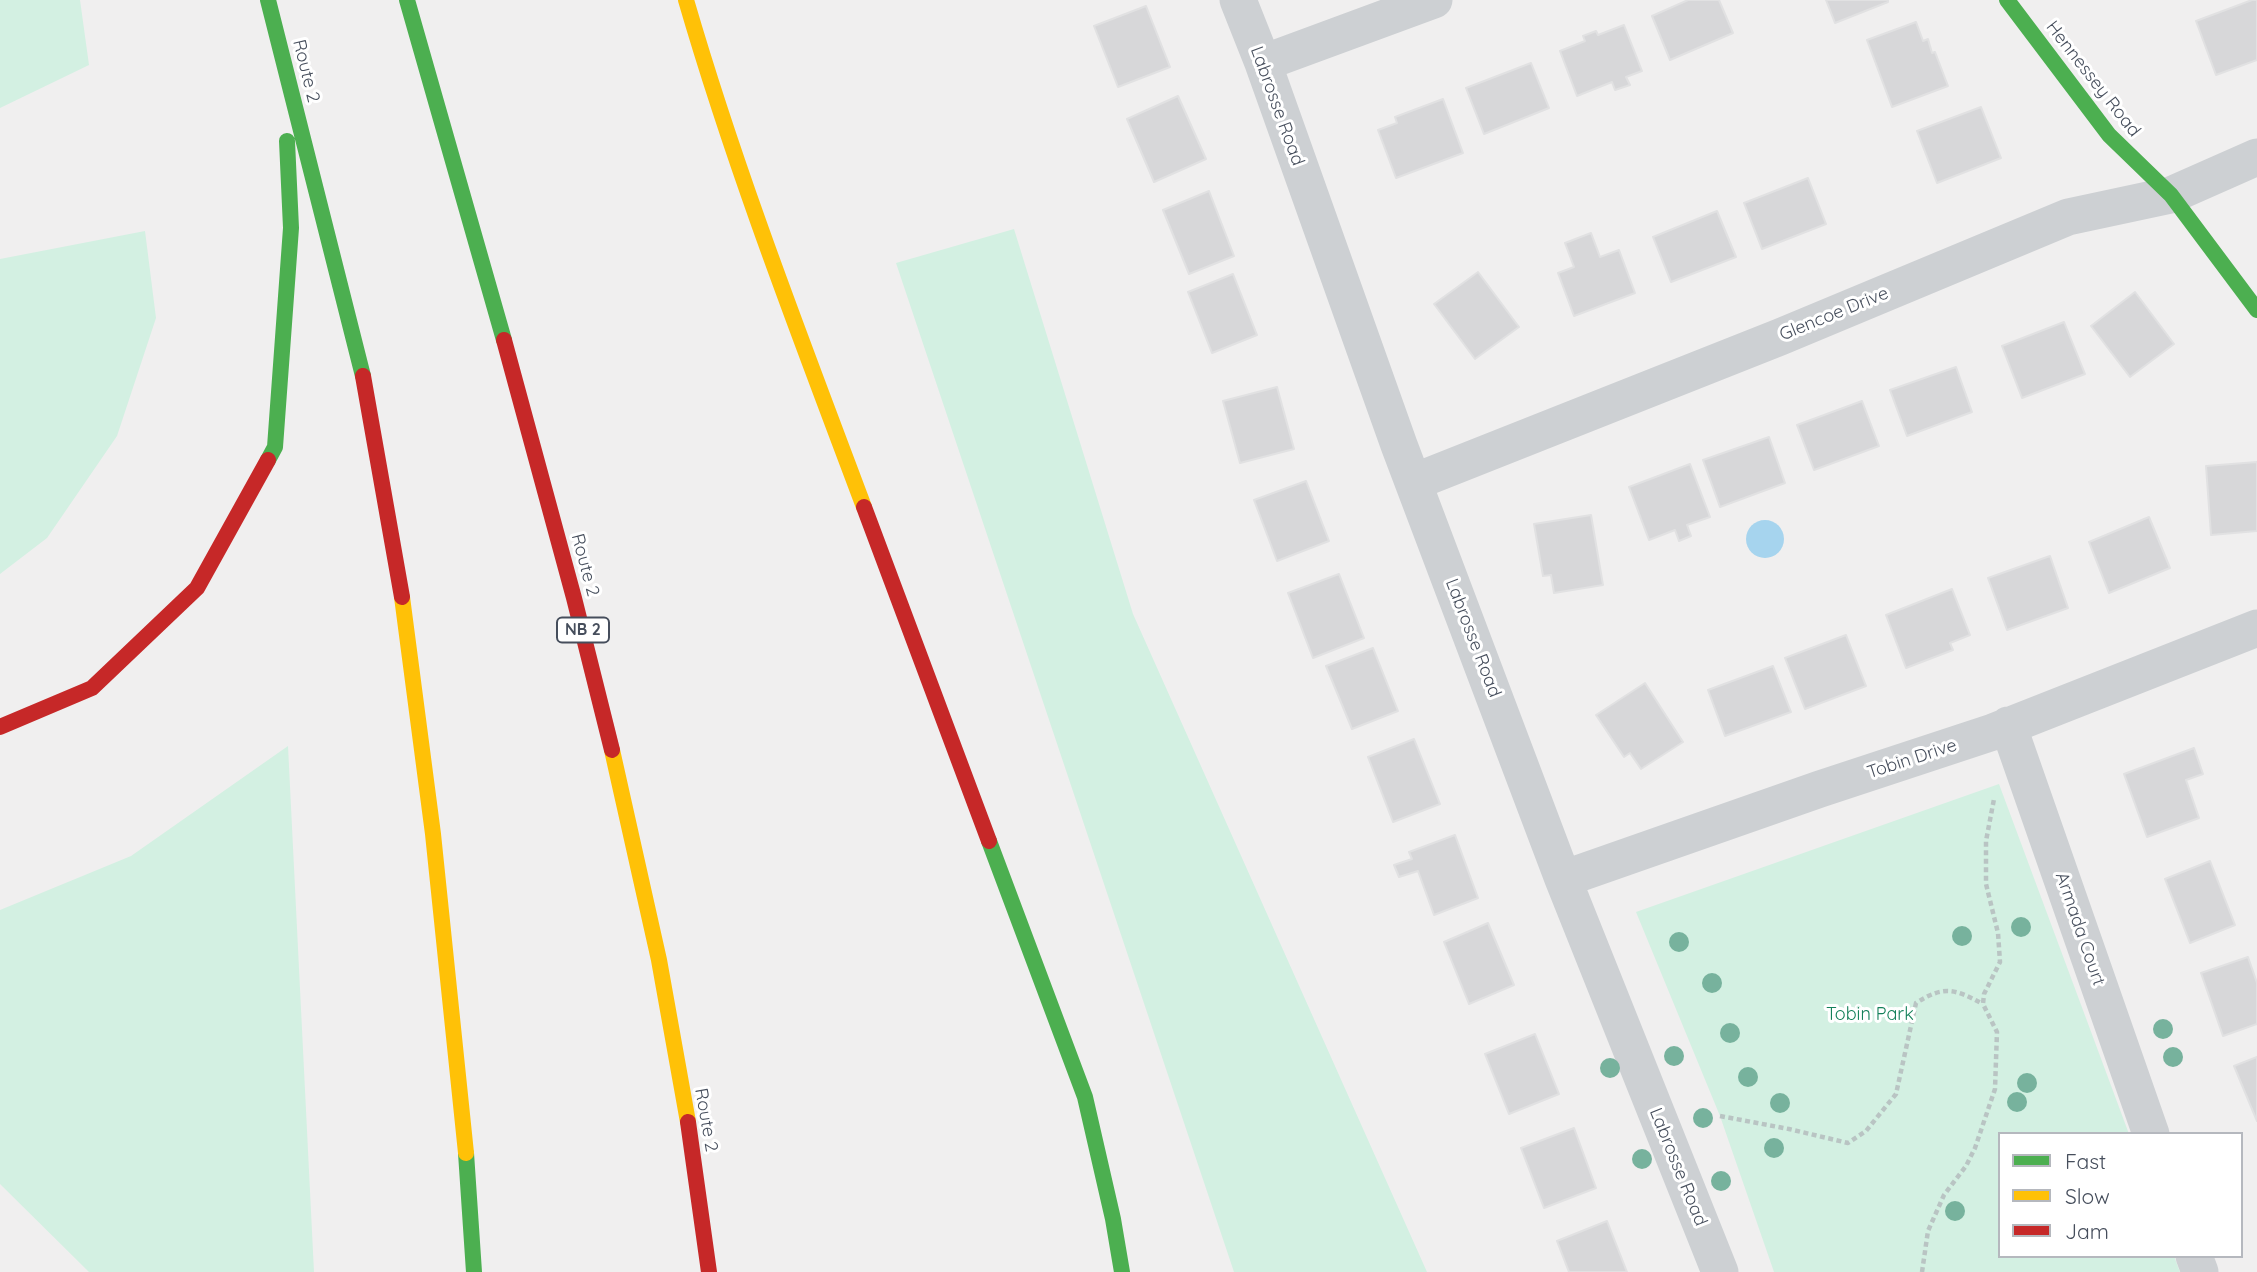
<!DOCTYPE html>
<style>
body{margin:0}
#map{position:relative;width:2257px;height:1272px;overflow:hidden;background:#f0efef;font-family:Quicksand,sans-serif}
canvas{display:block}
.legend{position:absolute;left:1998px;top:1132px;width:245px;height:126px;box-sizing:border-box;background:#fff;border:2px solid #b5b8be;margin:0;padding:9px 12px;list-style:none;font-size:21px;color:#464e5c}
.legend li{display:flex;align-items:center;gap:14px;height:35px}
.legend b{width:35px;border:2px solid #b5b8be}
</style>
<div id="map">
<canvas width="2257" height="1272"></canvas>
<ul class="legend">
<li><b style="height:9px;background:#4caf50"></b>Fast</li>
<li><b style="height:9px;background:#ffc107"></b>Slow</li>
<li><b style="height:9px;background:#c62828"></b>Jam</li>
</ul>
</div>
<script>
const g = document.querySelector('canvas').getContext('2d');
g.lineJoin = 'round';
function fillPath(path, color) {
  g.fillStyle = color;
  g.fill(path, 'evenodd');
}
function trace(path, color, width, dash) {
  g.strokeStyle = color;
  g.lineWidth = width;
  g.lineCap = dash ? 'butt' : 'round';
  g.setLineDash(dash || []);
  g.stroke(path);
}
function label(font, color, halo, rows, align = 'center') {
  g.font = font + ' Quicksand,sans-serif';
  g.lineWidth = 6;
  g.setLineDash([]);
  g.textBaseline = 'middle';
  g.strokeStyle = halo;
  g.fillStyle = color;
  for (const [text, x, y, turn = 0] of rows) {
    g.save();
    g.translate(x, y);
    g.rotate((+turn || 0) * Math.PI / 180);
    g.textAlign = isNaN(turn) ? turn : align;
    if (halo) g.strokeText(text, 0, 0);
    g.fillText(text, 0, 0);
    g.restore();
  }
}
const green = new Path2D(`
 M 0,0 L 80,0 L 89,65 L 0,108 Z
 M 1014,229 L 1133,614 L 1427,1272 L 1234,1272 L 896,263 Z
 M 145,231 L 156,318 L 117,436 L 47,538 L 0,574 L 0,259 Z
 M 288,746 L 314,1272 L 89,1272 L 0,1184 L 0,910 L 131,856 Z
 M 1999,784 L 2129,1134 L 2000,1134 L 2000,1256 L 2174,1256 L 2180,1272 L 1774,1272 L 1720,1116 L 1636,912 Z`);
const water = new Path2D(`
 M1746 539a19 19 0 1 1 38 0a19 19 0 1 1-38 0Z`);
const building = new Path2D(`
 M 1688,0 L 1719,0 L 1733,33 L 1670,60 L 1652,16 Z
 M 1826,0 L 1888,0 L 1888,2 L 1835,23 Z
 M 2252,0 L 2257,0 L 2257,60 L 2216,75 L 2196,21 Z
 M 1146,6 L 1170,67 L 1118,87 L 1094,26 Z
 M 1916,22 L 1923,41 L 1928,39 L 1932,53 L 1935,52 L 1948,86 L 1892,107 L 1867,40 Z
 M 1624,25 L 1642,71 L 1626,77 L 1630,85 L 1615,90 L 1612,82 L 1577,96 L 1560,51 L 1585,41 L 1583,36 L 1596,31 L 1598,35 Z
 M 1531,63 L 1549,108 L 1484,134 L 1466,88 Z
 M 1178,96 L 1206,159 L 1154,182 L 1127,119 Z
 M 1443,99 L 1463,153 L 1396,178 L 1378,130 L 1397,123 L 1395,117 Z
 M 1981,107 L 2001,158 L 1937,183 L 1917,131 Z
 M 1808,178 L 1826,224 L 1762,249 L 1744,203 Z
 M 1209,191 L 1234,256 L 1189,274 L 1163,210 Z
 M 1717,211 L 1736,257 L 1671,282 L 1653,237 Z
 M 1591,233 L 1600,257 L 1619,250 L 1635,293 L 1574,316 L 1558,273 L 1574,267 L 1565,243 Z
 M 1478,272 L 1519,327 L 1475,359 L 1434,304 Z
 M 1233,274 L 1257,335 L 1212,353 L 1188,292 Z
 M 2135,292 L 2174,344 L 2130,377 L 2091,326 Z
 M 2064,322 L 2085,374 L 2022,398 L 2002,346 Z
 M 1956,367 L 1972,412 L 1907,436 L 1890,390 Z
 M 1277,387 L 1294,449 L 1240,463 L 1223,401 Z
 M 1862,401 L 1879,446 L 1814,470 L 1797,425 Z
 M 1769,437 L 1785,483 L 1720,507 L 1703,460 Z
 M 2257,462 L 2257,531 L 2211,535 L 2206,466 Z
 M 1690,464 L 1710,517 L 1687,525 L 1691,536 L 1679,541 L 1675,530 L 1649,540 L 1629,487 Z
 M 1306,481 L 1329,541 L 1277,561 L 1254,500 Z
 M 1591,515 L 1603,585 L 1554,593 L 1551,575 L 1543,576 L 1534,524 Z
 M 2149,517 L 2170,568 L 2109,593 L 2089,542 Z
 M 2050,556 L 2068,608 L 2007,630 L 1988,578 Z
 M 1339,574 L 1364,638 L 1313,658 L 1288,593 Z
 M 1952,589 L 1970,635 L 1950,643 L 1953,650 L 1906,668 L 1886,615 Z
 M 1846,635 L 1866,686 L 1805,709 L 1785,658 Z
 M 1373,648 L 1398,711 L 1352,729 L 1326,666 Z
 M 1773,666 L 1791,712 L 1725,736 L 1708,690 Z
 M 1645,683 L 1683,742 L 1641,769 L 1630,753 L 1624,757 L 1596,715 Z
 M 1414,739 L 1440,804 L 1393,822 L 1368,757 Z
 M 2194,748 L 2203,774 L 2186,780 L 2199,818 L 2147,837 L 2124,774 Z
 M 1455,835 L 1478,898 L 1434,915 L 1418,871 L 1399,877 L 1394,865 L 1412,859 L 1409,852 Z
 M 2210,861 L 2235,925 L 2190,943 L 2165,879 Z
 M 1488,923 L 1514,985 L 1469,1004 L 1444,942 Z
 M 2248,957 L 2257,983 L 2257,1024 L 2223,1036 L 2201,973 Z
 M 1535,1034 L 1559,1094 L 1509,1114 L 1485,1054 Z
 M 2257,1057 L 2257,1121 L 2234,1066 Z
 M 1574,1128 L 1596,1188 L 1544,1208 L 1521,1148 Z
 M 1607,1221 L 1627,1272 L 1569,1272 L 1557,1241 Z`);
const path = new Path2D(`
 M 1720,1116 L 1789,1129 L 1848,1143 L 1866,1131 L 1896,1094 L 1916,1003 C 1944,985 1955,989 1983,1004
 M 1922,1272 L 1928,1231 L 1944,1195 L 1966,1166 L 1975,1148 L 1995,1089 L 1997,1032 L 1983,1004 L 1984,994 L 2000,962 L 1998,933 L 1986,884 L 1986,841 L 1994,799`);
const street = new Path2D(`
 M 1238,0 L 1263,63 L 1399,445 L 1563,879 L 1720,1272
 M 1263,63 L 1434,0
 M 1414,482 L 1780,337 L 2068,217 L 2171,195 L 2257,157
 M 2008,725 L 2151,1134
 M 1563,879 L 1820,789 L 1993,732 L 2257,628
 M 2194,1256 L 2200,1272`);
const fast = new Path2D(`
 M 268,0 L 363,376
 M 407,0 L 504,340
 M 2007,0 L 2109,135 L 2171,195 L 2257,310
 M 268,460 L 275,447 L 291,228 L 287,141
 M 989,841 L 1085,1097 L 1113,1219 L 1122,1272
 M 466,1153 L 474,1272`);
const slow = new Path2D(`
 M 686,0 C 736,172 801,339 864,507
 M 402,597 L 433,834 L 466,1153
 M 612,750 L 659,960 L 688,1122`);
const jam = new Path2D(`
 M 504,340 L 574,598 L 612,750
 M 363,376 L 402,597
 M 864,507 L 989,841
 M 0,727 L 92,688 L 197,588 L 268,460
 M 688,1122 L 709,1272`);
const trees = [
 [2021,927],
 [1962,936],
 [1679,942],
 [1712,983],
 [2163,1029],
 [1730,1033],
 [1674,1056],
 [2173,1057],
 [1610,1068],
 [1748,1077],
 [2027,1083],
 [2017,1102],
 [1780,1103],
 [1703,1118],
 [1774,1148],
 [1642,1159],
 [1721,1181],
 [1955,1211]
];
const shields = [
 [583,630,52]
];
const shieldNames = [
 ["NB 2",583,630]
];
const streetNames = [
 ["Route 2",306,71,76],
 ["Hennessey Road",2093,79,52],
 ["Labrosse Road",1277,106,70],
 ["Glencoe Drive",1834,314,-22],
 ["Route 2",585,565,75],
 ["Labrosse Road",1473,638,69],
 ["Tobin Drive",1912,759,-18],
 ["Armada Court",2080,929,71],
 ["Route 2",706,1120,80],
 ["Labrosse Road",1678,1167,68]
];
const parkNames = [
 ["Tobin Park",1870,1015]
];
fillPath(green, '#d3f0e2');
fillPath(water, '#a6d4ee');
fillPath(building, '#d7d7d9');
trace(building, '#e1e1e2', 2);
trace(path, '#b9c4c3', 4.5, [5, 3.5]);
trace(street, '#cdd0d3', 37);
trace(fast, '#4caf50', 16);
trace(slow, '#ffc107', 16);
trace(jam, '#c62828', 16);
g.fillStyle = '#77b29d';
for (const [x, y] of trees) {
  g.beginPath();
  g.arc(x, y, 10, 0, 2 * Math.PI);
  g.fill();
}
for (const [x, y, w] of shields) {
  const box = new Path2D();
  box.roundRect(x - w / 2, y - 12.5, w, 25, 5);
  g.fillStyle = '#fff';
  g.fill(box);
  trace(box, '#464e5c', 2);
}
label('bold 16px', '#464e5c', null, shieldNames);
label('18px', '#464e5c', '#fff', streetNames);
label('18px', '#14805a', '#fff', parkNames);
</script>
